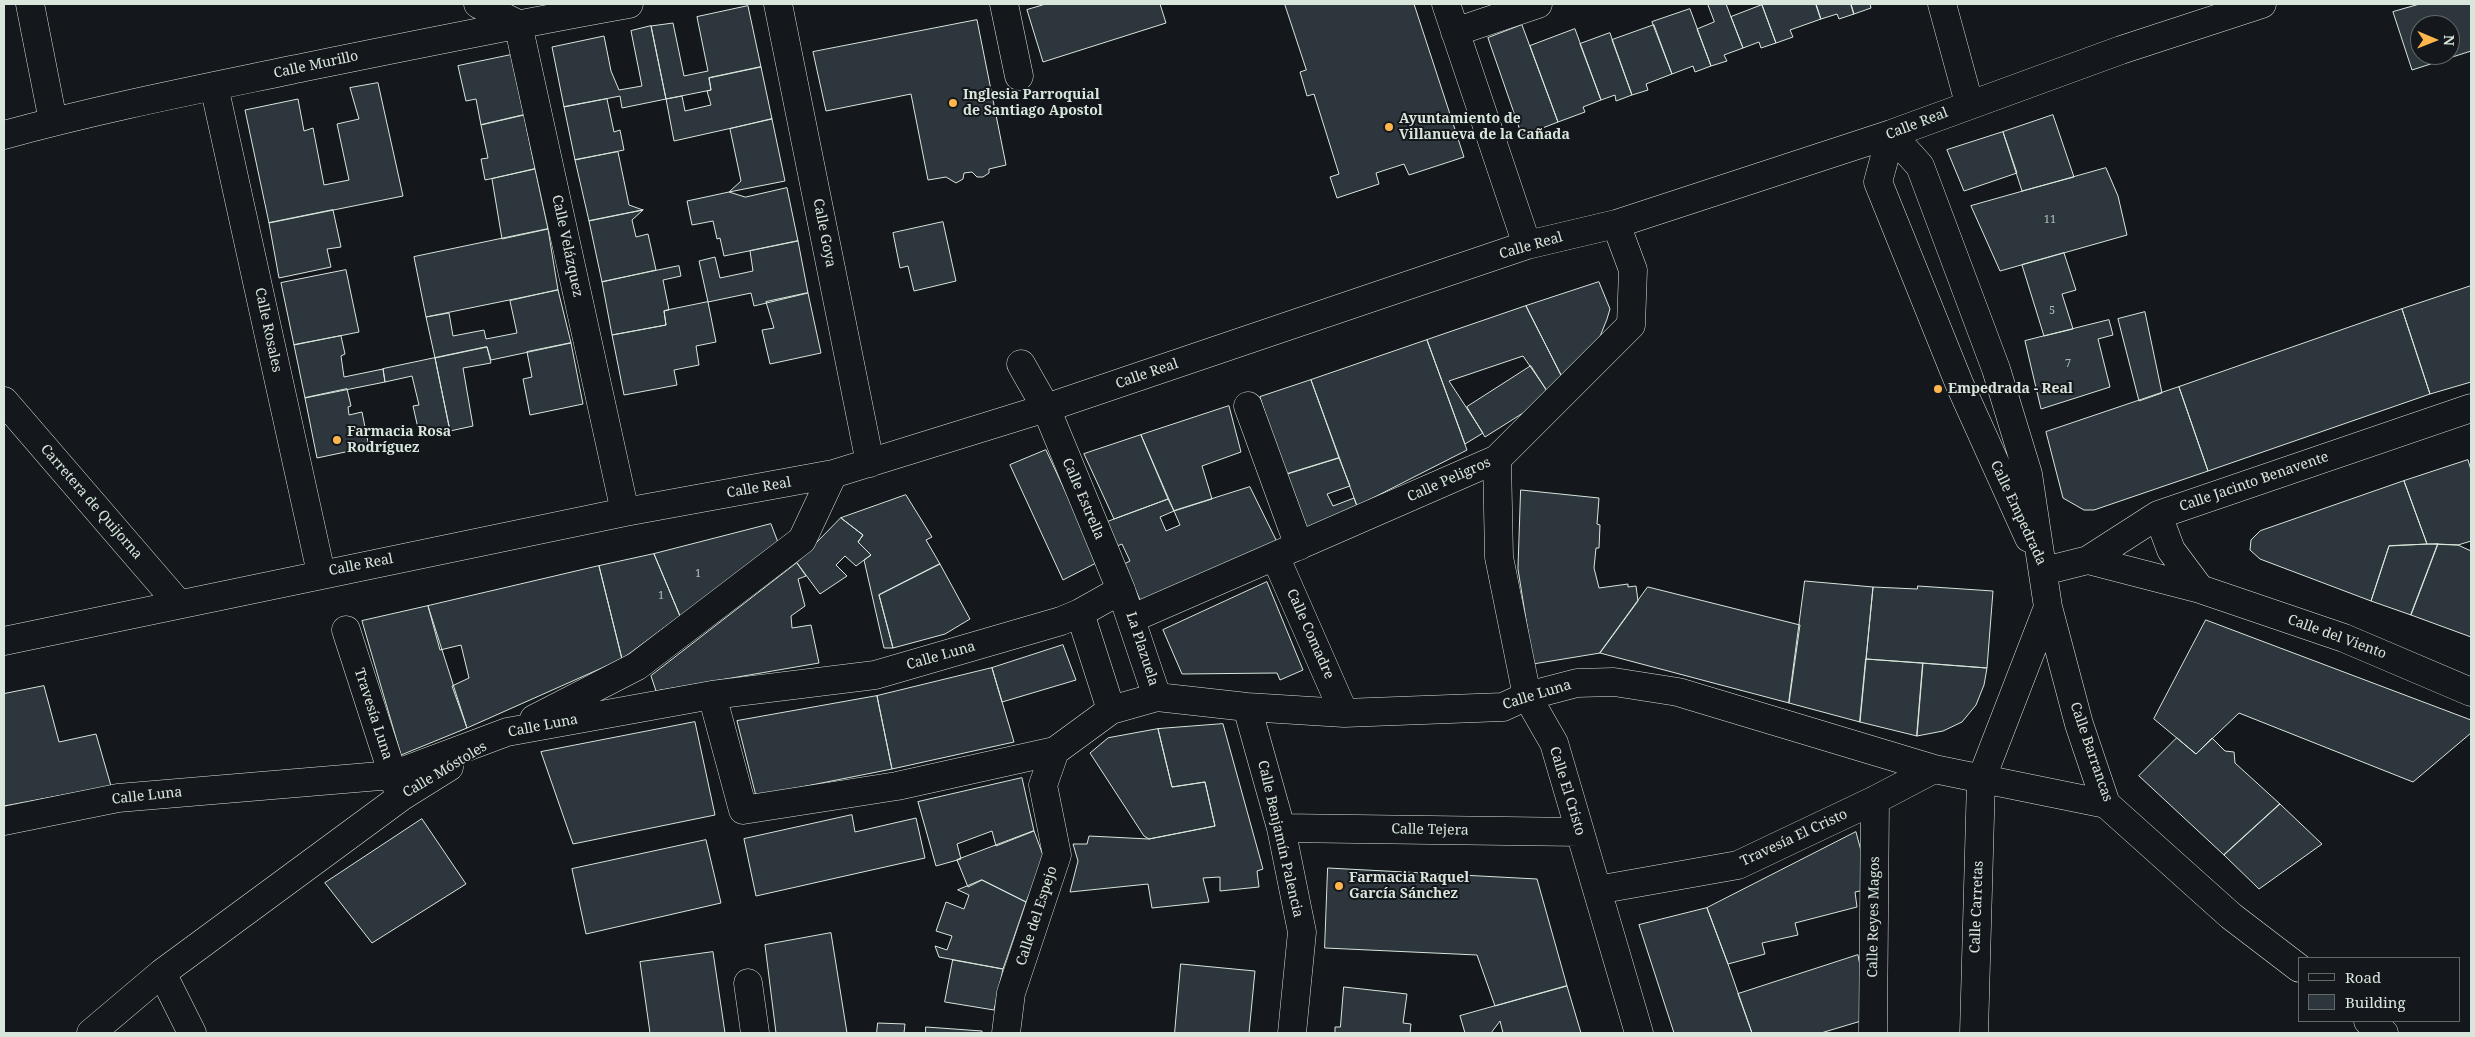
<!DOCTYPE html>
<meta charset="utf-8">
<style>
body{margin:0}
#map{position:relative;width:2475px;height:1037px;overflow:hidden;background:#14181c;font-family:"Noto Serif",serif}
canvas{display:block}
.frame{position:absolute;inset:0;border:5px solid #d8e6dc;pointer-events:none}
.legend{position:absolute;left:2298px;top:957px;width:162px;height:65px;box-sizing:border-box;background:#14181c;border:1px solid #626a69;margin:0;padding:6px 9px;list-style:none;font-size:15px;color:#d8e6dc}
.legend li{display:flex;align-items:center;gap:10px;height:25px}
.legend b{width:25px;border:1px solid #626a69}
.north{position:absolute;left:2410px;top:15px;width:50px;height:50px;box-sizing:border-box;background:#14181c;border:1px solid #626a69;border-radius:50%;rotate:91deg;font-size:14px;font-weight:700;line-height:20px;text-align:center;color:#d8e6dc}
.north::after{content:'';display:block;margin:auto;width:18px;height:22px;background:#ffb74d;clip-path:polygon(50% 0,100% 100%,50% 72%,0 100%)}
</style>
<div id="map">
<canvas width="2475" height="1037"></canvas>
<div class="frame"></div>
<ul class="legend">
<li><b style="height:6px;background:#14181c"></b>Road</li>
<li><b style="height:14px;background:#2c363c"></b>Building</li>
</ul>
<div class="north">N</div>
</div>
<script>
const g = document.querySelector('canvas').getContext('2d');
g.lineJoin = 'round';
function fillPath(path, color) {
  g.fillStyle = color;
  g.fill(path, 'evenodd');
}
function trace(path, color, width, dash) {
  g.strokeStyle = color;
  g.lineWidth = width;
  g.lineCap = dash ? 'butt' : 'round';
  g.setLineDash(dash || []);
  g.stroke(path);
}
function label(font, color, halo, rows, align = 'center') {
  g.font = font + ' "Noto Serif",serif';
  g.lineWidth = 4;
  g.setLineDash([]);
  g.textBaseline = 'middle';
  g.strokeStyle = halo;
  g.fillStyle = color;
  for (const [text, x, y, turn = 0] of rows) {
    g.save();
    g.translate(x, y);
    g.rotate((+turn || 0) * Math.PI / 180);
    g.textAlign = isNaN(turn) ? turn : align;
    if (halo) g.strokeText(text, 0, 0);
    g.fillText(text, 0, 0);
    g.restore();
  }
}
const building = new Path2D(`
 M 1046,4 L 1160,4 L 1166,23 L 1043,62 L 1027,10 Z
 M 1285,4 L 1414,4 L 1464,157 L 1409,175 L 1404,164 L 1376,173 L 1379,184 L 1337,198 L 1330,177 L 1339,174 L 1314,94 L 1307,96 L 1300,72 L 1306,70 Z
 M 1708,4 L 1726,4 L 1743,48 L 1724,55 L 1727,61 L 1711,66 L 1697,29 L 1714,22 Z
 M 1765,4 L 1816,4 L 1821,19 L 1790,30 L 1793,37 L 1776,43 L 1762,5 Z
 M 1816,4 L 1851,4 L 1854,14 L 1839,19 L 1837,14 L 1821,19 Z
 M 1851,4 L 1870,4 L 1871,8 L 1854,14 Z
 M 2420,4 L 2471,4 L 2471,51 L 2412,70 L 2393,12 ZM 2420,25 L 2450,25 L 2450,55 L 2420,55 Z
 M 1762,5 L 1776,43 L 1761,48 L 1759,42 L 1743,48 L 1731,17 Z
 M 748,6 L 761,67 L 709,78 L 711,90 L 666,99 L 651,26 L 673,23 L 684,76 L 708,71 L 697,17 Z
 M 1690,9 L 1711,66 L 1695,72 L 1693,66 L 1672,74 L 1652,22 Z
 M 977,20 L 1006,165 L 989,169 L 989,173 L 983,177 L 977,177 L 972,172 L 964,173 L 963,179 L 956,183 L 946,177 L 928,180 L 911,94 L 826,111 L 813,52 Z
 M 1522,25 L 1558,122 L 1522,136 L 1488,38 Z
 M 1654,25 L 1672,74 L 1646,84 L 1648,90 L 1632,95 L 1612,40 Z
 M 651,26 L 666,99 L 622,108 L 620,96 L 564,107 L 552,47 L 604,36 L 611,71 L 619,90 L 642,86 L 631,31 Z
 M 1575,29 L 1601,100 L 1583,107 L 1585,112 L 1558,122 L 1530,46 Z
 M 1610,33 L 1632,95 L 1616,101 L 1615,95 L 1601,100 L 1580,44 Z
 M 511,55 L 524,115 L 481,125 L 476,99 L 466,101 L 458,66 Z
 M 761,67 L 772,119 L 674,141 L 666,99 L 682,96 L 685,111 L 711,105 L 707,91 L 711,90 L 709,78 Z
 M 378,83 L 403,196 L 269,223 L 245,110 L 298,99 L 304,131 L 313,128 L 324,185 L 349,180 L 337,124 L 359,119 L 350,88 Z
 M 607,99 L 614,132 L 620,130 L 624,150 L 575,160 L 564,107 Z
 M 524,115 L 535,169 L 485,180 L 481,159 L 488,158 L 481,125 Z
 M 2053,115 L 2074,177 L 2022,191 L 2003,132 Z
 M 772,119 L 785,181 L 729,192 L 741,181 L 730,129 Z
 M 2003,132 L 2017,173 L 1964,191 L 1947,150 Z
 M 618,152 L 629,205 L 643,210 L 589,221 L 575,160 Z
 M 2106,168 L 2118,196 L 2127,235 L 2000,271 L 1971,206 Z
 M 535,169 L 548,229 L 502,239 L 492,179 Z
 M 787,188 L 798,241 L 724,256 L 720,238 L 717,239 L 713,221 L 692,225 L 687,201 L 729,192 L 745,197 Z
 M 333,210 L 341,247 L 327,249 L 331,267 L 279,278 L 269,223 Z
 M 643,210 L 632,220 L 636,237 L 648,234 L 656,270 L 602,282 L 589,221 Z
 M 943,222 L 956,281 L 914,291 L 908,266 L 900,268 L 893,233 Z
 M 548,229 L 558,290 L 426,317 L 414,257 Z
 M 798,241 L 808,293 L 754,306 L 751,293 L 708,302 L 699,261 L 715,257 L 720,278 L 753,271 L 750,251 Z
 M 2064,253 L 2076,290 L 2062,294 L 2073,329 L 2044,336 L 2022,265 Z
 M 679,266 L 681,276 L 663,280 L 669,310 L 664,311 L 666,325 L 612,335 L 602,282 Z
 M 346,270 L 359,332 L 294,345 L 281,283 Z
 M 1599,282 L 1610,309 L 1607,319 L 1599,339 L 1564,381 L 1526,306 Z
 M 2471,286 L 2471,382 L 2430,394 L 2402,309 Z
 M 558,290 L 571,343 L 491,360 L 487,347 L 435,358 L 426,317 L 449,313 L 453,336 L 484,330 L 486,339 L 517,333 L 510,301 Z
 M 808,293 L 821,353 L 770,364 L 762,330 L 774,328 L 766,302 Z
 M 708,302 L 716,342 L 696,346 L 699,365 L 674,370 L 677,385 L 624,395 L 612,335 L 666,325 L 664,311 Z
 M 1526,306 L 1564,381 L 1548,392 L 1523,356 L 1449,381 L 1483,433 L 1465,444 L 1427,340 Z
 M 2402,309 L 2430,394 L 2208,471 L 2179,387 Z
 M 2145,312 L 2162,393 L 2139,401 L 2118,319 Z
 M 2109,320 L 2113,335 L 2098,339 L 2110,387 L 2041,409 L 2025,341 Z
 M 341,336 L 345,354 L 341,356 L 344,377 L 383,369 L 385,382 L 305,398 L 294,345 Z
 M 1427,340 L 1467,450 L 1357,506 L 1311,380 Z
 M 571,343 L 583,404 L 530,415 L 523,379 L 532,377 L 527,352 Z
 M 487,347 L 491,363 L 463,368 L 473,426 L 450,431 L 435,358 Z
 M 435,358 L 450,431 L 420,437 L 413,406 L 419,405 L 412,376 L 385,382 L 383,369 Z
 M 1531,366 L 1550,396 L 1485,437 L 1467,407 Z
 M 1311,380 L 1339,458 L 1284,475 L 1260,397 Z
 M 2179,387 L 2208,471 L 2094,510 L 2084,510 L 2063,498 L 2046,432 Z
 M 347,389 L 351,406 L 348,407 L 349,415 L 362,412 L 369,447 L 317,458 L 305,398 Z
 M 1229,406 L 1241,452 L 1202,466 L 1212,499 L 1174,511 L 1141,435 Z
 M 1141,435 L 1168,499 L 1114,519 L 1084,454 Z
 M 1046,450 L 1098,562 L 1063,580 L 1010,465 Z
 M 1339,458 L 1350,486 L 1327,494 L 1333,506 L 1354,498 L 1357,506 L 1303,529 L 1284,475 Z
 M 2468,460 L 2471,470 L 2471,541 L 2458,545 L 2427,544 L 2404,481 Z
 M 2404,481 L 2427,544 L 2389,546 L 2371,601 L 2260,559 L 2250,550 L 2251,540 L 2260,531 Z
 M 1250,487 L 1279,546 L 1141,602 L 1124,564 L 1130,561 L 1122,544 L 1117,546 L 1106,522 L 1168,499 L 1174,511 L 1160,517 L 1166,531 L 1180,525 L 1174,511 Z
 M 1521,490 L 1599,498 L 1597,524 L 1600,525 L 1599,548 L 1596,548 L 1594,568 L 1599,588 L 1628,584 L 1628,587 L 1636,586 L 1638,601 L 1600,653 L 1533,664 L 1518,569 Z
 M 906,495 L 932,537 L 926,540 L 940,564 L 879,595 L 893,648 L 884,648 L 864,560 L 871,555 L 858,542 L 863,535 L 841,518 Z
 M 841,518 L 863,535 L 858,542 L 871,555 L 856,566 L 845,556 L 836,565 L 847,576 L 820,594 L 797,563 Z
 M 771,524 L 779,545 L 680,616 L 654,554 Z
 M 2438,544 L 2458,545 L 2471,551 L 2471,637 L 2411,615 Z
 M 2438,544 L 2411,615 L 2371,601 L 2389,546 Z
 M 654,554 L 680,616 L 622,659 L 599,566 Z
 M 797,563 L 806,576 L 798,579 L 805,606 L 791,616 L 792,628 L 811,625 L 819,663 L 656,691 L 651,676 Z
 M 940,564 L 970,619 L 945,634 L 893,648 L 879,595 Z
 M 599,566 L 622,659 L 467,728 L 452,686 L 469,678 L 461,645 L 440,650 L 428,606 Z
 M 1805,581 L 1873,587 L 1860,722 L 1789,703 Z
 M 1267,582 L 1303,670 L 1280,680 L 1277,673 L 1182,674 L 1163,630 Z
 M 1918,586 L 1993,591 L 1987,668 L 1866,659 L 1873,587 L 1917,589 Z
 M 1648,587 L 1800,625 L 1789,703 L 1600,653 Z
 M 428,606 L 467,728 L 401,755 L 362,621 Z
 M 2206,620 L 2471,720 L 2471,733 L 2413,782 L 2239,713 L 2196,754 L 2154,719 Z
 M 1063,645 L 1076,680 L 1002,702 L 992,668 Z
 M 1866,659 L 1923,663 L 1917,736 L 1860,722 Z
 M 1923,663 L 1987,668 L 1984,685 L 1976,705 L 1962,722 L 1943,731 L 1917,736 Z
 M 992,668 L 1014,742 L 892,769 L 877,696 Z
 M 44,686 L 59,742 L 96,734 L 111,786 L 4,806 L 4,694 Z
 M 877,696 L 892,769 L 756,796 L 737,721 Z
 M 695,722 L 715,815 L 573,844 L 541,752 Z
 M 1223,724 L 1263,869 L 1257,871 L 1259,887 L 1220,891 L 1220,877 L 1203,878 L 1209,902 L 1152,908 L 1148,884 L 1070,892 L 1078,861 L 1073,844 L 1087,844 L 1089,836 L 1149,839 L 1215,826 L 1205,782 L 1172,787 L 1158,729 Z
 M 1158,729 L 1172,787 L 1205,782 L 1215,826 L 1149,839 L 1144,836 L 1090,753 L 1108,738 Z
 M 2177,738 L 2196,754 L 2212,738 L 2225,751 L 2234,752 L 2235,763 L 2280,804 L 2224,855 L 2139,776 Z
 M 1022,778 L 1034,831 L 996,846 L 992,831 L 957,844 L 961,859 L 936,866 L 918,802 Z
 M 2280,804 L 2322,844 L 2259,889 L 2224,855 Z
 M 852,815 L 855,832 L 916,818 L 925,858 L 756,896 L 744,839 Z
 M 422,819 L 466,884 L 372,943 L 325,883 Z
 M 1034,831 L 1044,858 L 1026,902 L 982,880 L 968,887 L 957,860 Z
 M 1856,832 L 1864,862 L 1865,890 L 1855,892 L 1857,907 L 1795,923 L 1798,935 L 1762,943 L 1765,954 L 1728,964 L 1707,908 Z
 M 706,840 L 721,903 L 586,934 L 572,869 Z
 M 1328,868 L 1537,879 L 1567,986 L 1495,1006 L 1477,955 L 1325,948 Z
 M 982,880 L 1026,902 L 1003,969 L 939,957 L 935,946 L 947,950 L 952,936 L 936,931 L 946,902 L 964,909 L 969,895 L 958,890 Z
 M 1707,908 L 1728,964 L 1752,1033 L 1674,1033 L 1639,925 Z
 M 831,933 L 847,1033 L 776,1033 L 765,945 Z
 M 713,952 L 725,1033 L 650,1033 L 640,962 Z
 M 1858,955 L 1862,976 L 1861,1021 L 1821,1033 L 1752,1033 L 1738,994 Z
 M 953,960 L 1003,969 L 994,1010 L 945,1002 Z
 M 1181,964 L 1255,971 L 1249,1033 L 1175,1033 Z
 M 1567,986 L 1581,1033 L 1503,1033 L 1500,1021 L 1491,1033 L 1465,1033 L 1460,1016 Z
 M 1344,987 L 1407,994 L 1403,1023 L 1411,1024 L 1410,1033 L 1335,1033 L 1335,1027 L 1340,1027 Z
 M 878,1023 L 905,1024 L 904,1033 L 877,1033 Z
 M 926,1027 L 982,1031 L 982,1033 L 926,1033 Z`);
const minor = new Path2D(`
 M 30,4 L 53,121
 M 478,4 L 518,24 L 625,512
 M 778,4 L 870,463
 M 1004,4 L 1019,76
 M 1446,4 L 1527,245
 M 1942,4 L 1969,103
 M 1455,32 L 1538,4
 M 214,86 L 321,573
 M 1891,134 L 1920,166 L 1996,369 L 2028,474 L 2048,607 L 2079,724 L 2106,804 L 2231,916 L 2299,968
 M 1891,134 L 1878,182 L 1959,383 L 2029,538
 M 4,135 C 98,109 195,90 291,70 C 404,47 516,24 629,4
 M 1021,364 L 1046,408 L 1121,590
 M 4,401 L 178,603
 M 1248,406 L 1299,546
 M 1497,459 L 1499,557 L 1527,696 L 1554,743 L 1639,1033
 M 2158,515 L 2171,550 L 2200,589
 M 1275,556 L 1344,713
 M 2088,560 L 2200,589 L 2344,638 L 2471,692
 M 2044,571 L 2088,560 L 2158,515 L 2471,408
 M 1133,618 L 1497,459 L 1631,325 L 1633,270 L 1616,224
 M 346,630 L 398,791
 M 4,641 L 625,512 L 833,474 L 1046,408 L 1527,245 L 1616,224 L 1891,134 L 2121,50 L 2262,4
 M 712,695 L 743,810 L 897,786 L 1055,751
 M 1157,697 L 1247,707 L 1344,713 L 1503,707 L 1527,696 L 1577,683 L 1614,682 L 1678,692 L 1934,769
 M 1247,707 L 1281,828 L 1302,932 L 1292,1033
 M 534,719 L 637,666 L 802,540 L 833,474
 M 4,821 L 118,798 L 392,775 L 507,732 L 712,695 L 875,675 L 1061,621 L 1080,613 L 1121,590 L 1157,697 L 1111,710 L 1080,613
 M 1281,828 L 1580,832
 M 1597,890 L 1738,865 L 1875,800 L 1934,769 L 2106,804
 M 162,973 L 192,1033
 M 748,983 L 755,1033
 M 2368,1021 L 2384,1033
 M 91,1033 L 162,973 L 401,797 L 449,767
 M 1006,1033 L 1011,993 L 1057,855 L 1043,785 L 1055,751 L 1111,710
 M 1873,1033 L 1875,800
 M 1974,1033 L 1981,780 L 2048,607`);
const markers = [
 [953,103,5,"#ffb74d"],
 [1389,127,5,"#ffb74d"],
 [1938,389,5,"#ffb74d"],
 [337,440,5,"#ffb74d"],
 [1339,886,5,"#ffb74d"]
];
const numberNames = [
 ["11",2050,220],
 ["5",2052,311],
 ["7",2068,364],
 ["1",698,574],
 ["1",661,596]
];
const streetNames = [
 ["Calle Murillo",316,65,-12],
 ["Calle Real",1917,124,-21],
 ["Calle Goya",824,233,79],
 ["Calle Velázquez",567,246,78],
 ["Calle Real",1531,246,-16],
 ["Calle Rosales",268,330,78],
 ["Calle Real",1147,374,-19],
 ["Calle Peligros",1449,480,-24],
 ["Calle Jacinto Benavente",2254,482,-19],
 ["Calle Real",759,488,-10],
 ["Calle Estrella",1083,499,67],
 ["Carretera de Quijorna",91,502,49],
 ["Calle Empedrada",2018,513,65],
 ["Calle Real",361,565,-11],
 ["Calle Comadre",1310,634,66],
 ["Calle del Viento",2337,637,20],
 ["La Plazuela",1142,649,72],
 ["Calle Luna",941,656,-16],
 ["Calle Luna",1537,695,-17],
 ["Travesía Luna",373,714,72],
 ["Calle Luna",543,726,-11],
 ["Calle Barrancas",2091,752,71],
 ["Calle Móstoles",445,770,-31],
 ["Calle El Cristo",1567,791,73],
 ["Calle Luna",147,796,-6],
 ["Calle Tejera",1430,830,1],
 ["Travesía El Cristo",1794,838,-25],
 ["Calle Benjamín Palencia",1280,839,77],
 ["Calle Carretas",1977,907,-88],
 ["Calle del Espejo",1037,916,-72],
 ["Calle Reyes Magos",1874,917,-89]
];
const poiNames = [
 ["Inglesia Parroquial",963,95],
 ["de Santiago Apostol",963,111],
 ["Ayuntamiento de",1399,119],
 ["Villanueva de la Cañada",1399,135],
 ["Empedrada - Real",1948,389],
 ["Farmacia Rosa",347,432],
 ["Rodríguez",347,448],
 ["Farmacia Raquel",1349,878],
 ["García Sánchez",1349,894]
];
fillPath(building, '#2c363c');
trace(building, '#d8e6dc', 1);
trace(minor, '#d8e6dc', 29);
trace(minor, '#14181c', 28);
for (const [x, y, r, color] of markers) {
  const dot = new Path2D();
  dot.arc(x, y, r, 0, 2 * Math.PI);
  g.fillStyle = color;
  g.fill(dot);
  trace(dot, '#14181c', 2);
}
label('11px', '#adbab4', null, numberNames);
label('14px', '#d8e6dc', '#14181c', streetNames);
label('bold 14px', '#d8e6dc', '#14181c', poiNames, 'left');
</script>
